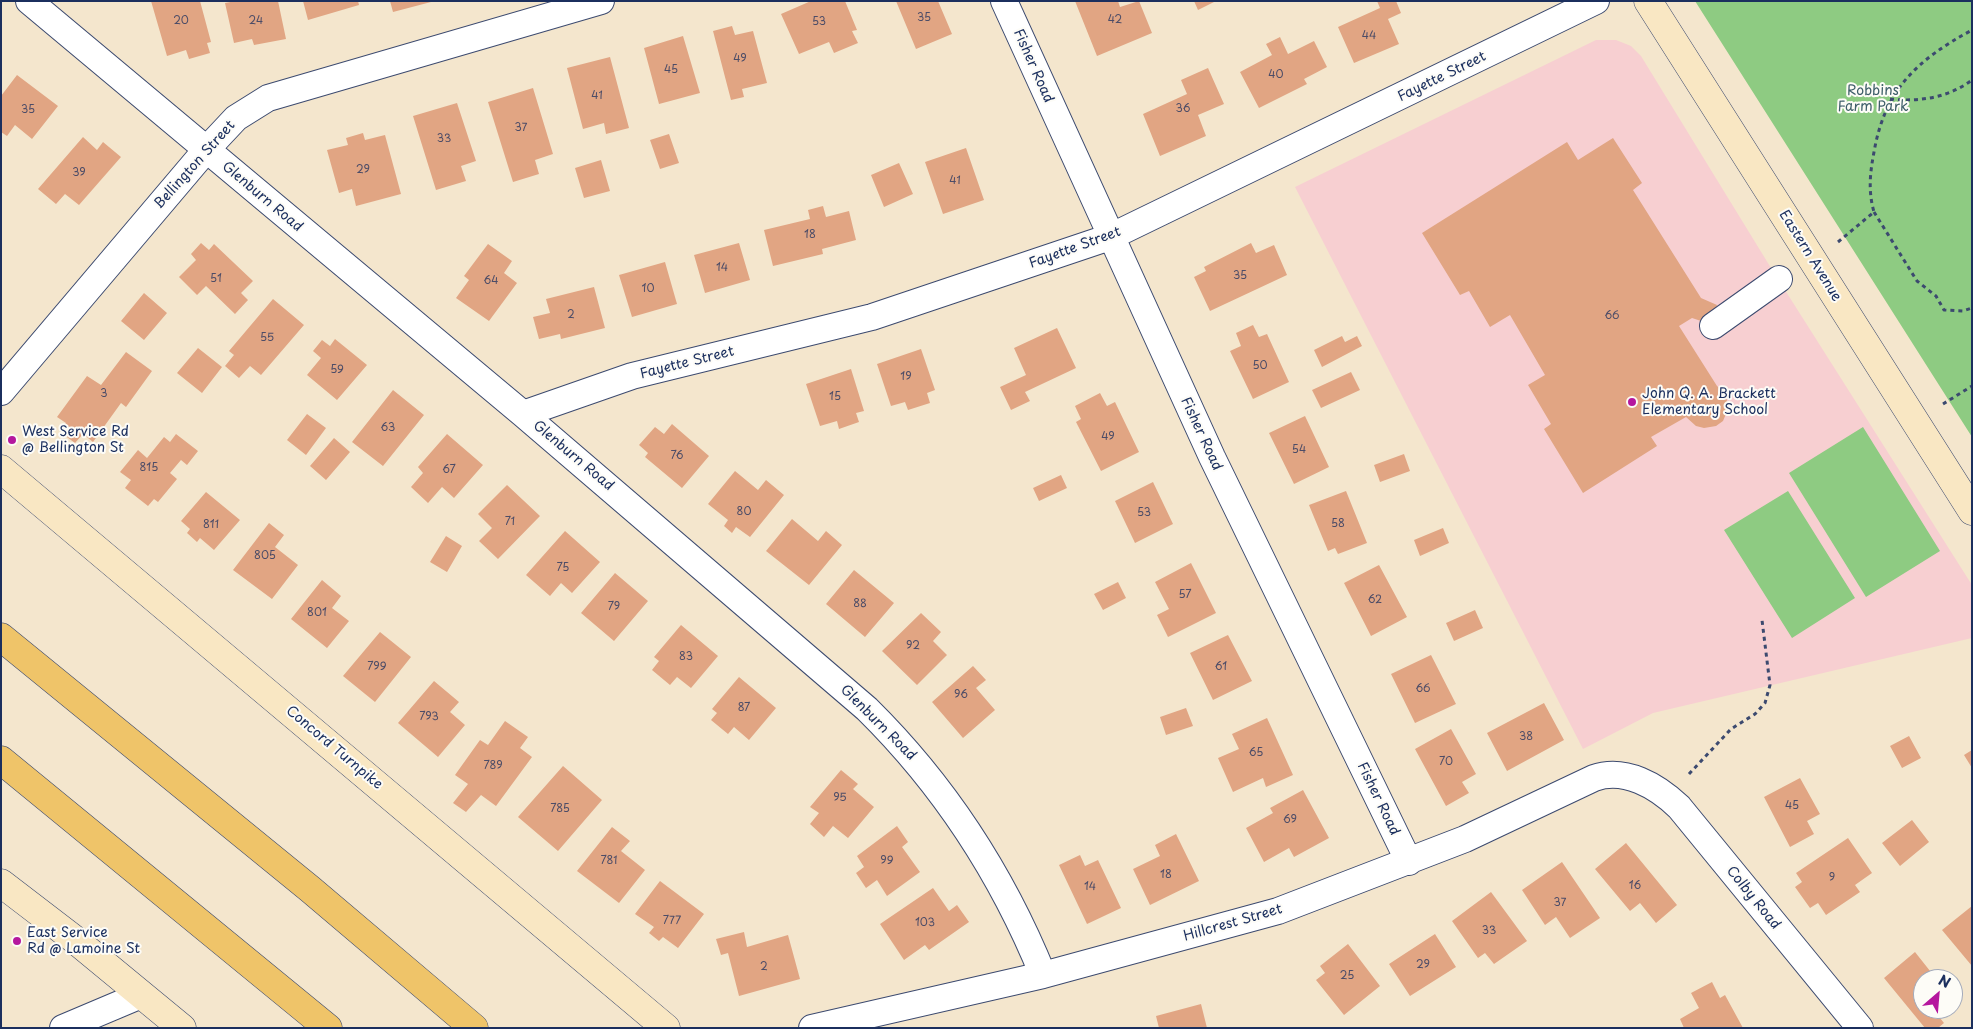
<!DOCTYPE html>
<style>
body{margin:0}
#map{position:relative;width:1973px;height:1029px;overflow:hidden;background:#f4e6cd;font-family:"Playpen Sans",sans-serif}
canvas{display:block}
.frame{position:absolute;inset:0;border:2px solid #1b2f5e;pointer-events:none}
.north{position:absolute;left:1913px;top:969px;width:50px;height:50px;box-sizing:border-box;background:#fdfcf7;border:1px solid #a3aaba;border-radius:50%;rotate:27deg;font-size:14px;font-weight:700;line-height:20px;text-align:center;color:#1b2f5e}
.north::after{content:'';display:block;margin:auto;width:18px;height:22px;background:#b5179e;clip-path:polygon(50% 0,100% 100%,50% 72%,0 100%)}
</style>
<div id="map">
<canvas width="1973" height="1029"></canvas>
<div class="frame"></div>
<div class="north">N</div>
</div>
<script>
const g = document.querySelector('canvas').getContext('2d');
g.lineJoin = 'round';
function fillPath(path, color) {
  g.fillStyle = color;
  g.fill(path, 'evenodd');
}
function trace(path, color, width, dash) {
  g.strokeStyle = color;
  g.lineWidth = width;
  g.lineCap = dash ? 'butt' : 'round';
  g.setLineDash(dash || []);
  g.stroke(path);
}
function label(font, color, halo, rows, align = 'center') {
  g.font = font + ' "Playpen Sans",sans-serif';
  g.lineWidth = 4;
  g.setLineDash([]);
  g.textBaseline = 'middle';
  g.strokeStyle = halo;
  g.fillStyle = color;
  for (const [text, x, y, turn = 0] of rows) {
    g.save();
    g.translate(x, y);
    g.rotate((+turn || 0) * Math.PI / 180);
    g.textAlign = isNaN(turn) ? turn : align;
    if (halo) g.strokeText(text, 0, 0);
    g.fillText(text, 0, 0);
    g.restore();
  }
}
const built = new Path2D(`
 M 1596,40 L 1616,40 L 1631,46 L 1641,56 L 1771,268 L 1972,585 L 1972,638 L 1653,713 L 1583,749 L 1295,187 Z`);
const green = new Path2D(`
 M 1695,1 L 1972,1 L 1972,437 Z
 M 1863,427 L 1940,551 L 1866,597 L 1789,473 Z
 M 1788,491 L 1855,598 L 1792,638 L 1724,530 Z`);
const building = new Path2D(`
 M 151,1 L 200,1 L 211,42 L 207,43 L 210,53 L 189,59 L 186,50 L 167,56 Z
 M 236,1 L 278,1 L 286,39 L 254,45 L 252,39 L 234,43 L 225,3 Z
 M 303,1 L 358,1 L 359,5 L 308,20 Z
 M 390,1 L 431,1 L 431,2 L 393,12 Z
 M 811,1 L 845,1 L 857,30 L 852,31 L 858,43 L 834,53 L 829,42 L 799,54 L 781,14 Z
 M 896,1 L 938,1 L 952,34 L 916,49 Z
 M 1075,1 L 1118,1 L 1120,7 L 1139,1 L 1152,33 L 1097,56 Z
 M 1194,1 L 1216,1 L 1198,10 Z
 M 1377,1 L 1396,1 L 1401,13 L 1388,19 L 1399,44 L 1354,63 L 1338,27 L 1380,8 Z
 M 732,26 L 735,35 L 753,31 L 767,83 L 742,89 L 744,97 L 731,100 L 713,31 Z
 M 683,36 L 700,93 L 659,104 L 644,48 Z
 M 1280,37 L 1288,54 L 1314,41 L 1327,67 L 1304,79 L 1307,84 L 1259,108 L 1240,72 L 1272,55 L 1266,44 Z
 M 610,57 L 629,128 L 606,134 L 604,123 L 583,129 L 567,68 Z
 M 1208,68 L 1224,104 L 1198,115 L 1206,136 L 1160,156 L 1143,114 L 1187,94 L 1181,80 Z
 M 17,75 L 58,106 L 32,139 L 15,125 L 7,136 L 1,132 L 1,96 Z
 M 533,88 L 553,154 L 535,160 L 539,174 L 513,182 L 488,102 Z
 M 457,103 L 476,161 L 461,166 L 466,181 L 436,190 L 413,116 Z
 M 363,133 L 365,140 L 385,135 L 401,194 L 356,206 L 352,189 L 339,193 L 327,150 L 348,145 L 346,138 Z
 M 669,134 L 679,163 L 660,169 L 650,140 Z
 M 83,137 L 97,150 L 103,142 L 121,157 L 79,205 L 65,194 L 56,204 L 38,189 Z
 M 1613,138 L 1642,183 L 1633,190 L 1701,298 L 1717,305 L 1710,324 L 1692,318 L 1679,326 L 1717,386 L 1726,394 L 1728,409 L 1723,421 L 1716,426 L 1704,428 L 1696,426 L 1686,417 L 1651,437 L 1657,446 L 1583,493 L 1544,429 L 1551,424 L 1528,385 L 1545,375 L 1510,315 L 1490,327 L 1469,291 L 1460,295 L 1422,233 L 1567,142 L 1578,160 Z
 M 966,148 L 984,200 L 943,214 L 925,162 Z
 M 601,160 L 610,191 L 584,198 L 575,168 Z
 M 899,163 L 913,194 L 884,207 L 871,175 Z
 M 823,206 L 826,217 L 849,211 L 856,240 L 822,249 L 823,254 L 773,266 L 764,230 L 810,219 L 808,210 Z
 M 201,243 L 209,250 L 214,244 L 253,281 L 241,293 L 248,300 L 235,314 L 206,286 L 197,295 L 179,277 L 196,260 L 191,254 Z
 M 739,243 L 750,280 L 705,293 L 694,255 Z
 M 1251,243 L 1256,253 L 1274,245 L 1287,275 L 1210,311 L 1194,277 L 1206,271 L 1204,267 Z
 M 488,244 L 512,261 L 504,273 L 517,283 L 489,321 L 456,298 L 469,280 L 464,276 Z
 M 665,262 L 677,304 L 632,317 L 619,275 Z
 M 594,287 L 605,328 L 561,339 L 560,334 L 539,339 L 533,317 L 550,313 L 546,299 Z
 M 144,293 L 167,313 L 144,340 L 121,321 Z
 M 273,299 L 304,325 L 261,375 L 250,366 L 239,378 L 225,366 L 234,355 L 229,351 Z
 M 1253,325 L 1259,337 L 1267,334 L 1289,382 L 1253,399 L 1230,351 L 1241,346 L 1236,333 Z
 M 1057,328 L 1076,368 L 1025,392 L 1030,401 L 1011,410 L 1000,387 L 1026,375 L 1014,348 Z
 M 1342,336 L 1345,342 L 1357,336 L 1362,346 L 1322,367 L 1314,350 Z
 M 335,339 L 367,365 L 337,400 L 307,375 L 321,358 L 313,351 L 322,340 L 330,346 Z
 M 198,348 L 222,367 L 202,393 L 177,373 Z
 M 921,349 L 935,390 L 927,393 L 930,403 L 908,410 L 905,402 L 891,406 L 877,364 Z
 M 126,352 L 152,371 L 126,407 L 121,403 L 93,442 L 83,434 L 75,443 L 60,432 L 66,423 L 57,417 L 87,376 L 101,385 Z
 M 851,369 L 864,411 L 856,413 L 859,422 L 839,429 L 837,421 L 820,426 L 806,384 Z
 M 1351,372 L 1360,390 L 1321,408 L 1312,390 Z
 M 393,390 L 424,415 L 383,466 L 352,442 Z
 M 1100,393 L 1107,406 L 1115,402 L 1139,452 L 1101,471 L 1076,422 L 1081,419 L 1075,406 Z
 M 307,414 L 326,428 L 306,455 L 287,440 Z
 M 1305,416 L 1329,467 L 1294,484 L 1269,433 Z
 M 672,424 L 709,456 L 682,488 L 645,457 L 648,453 L 639,445 L 655,427 L 664,434 Z
 M 176,434 L 198,451 L 187,465 L 181,460 L 170,473 L 177,479 L 158,502 L 154,499 L 148,506 L 125,488 L 131,480 L 120,472 L 138,450 L 147,458 L 164,437 L 170,442 Z
 M 447,434 L 483,465 L 454,498 L 442,487 L 428,503 L 411,487 L 423,473 L 418,467 Z
 M 334,438 L 350,452 L 326,480 L 310,466 Z
 M 1404,454 L 1410,471 L 1380,482 L 1374,465 Z
 M 735,471 L 758,490 L 766,480 L 784,495 L 750,537 L 736,527 L 732,533 L 724,526 L 728,520 L 708,504 Z
 M 1061,475 L 1067,488 L 1039,501 L 1033,488 Z
 M 1153,482 L 1173,524 L 1135,543 L 1115,501 Z
 M 507,485 L 540,516 L 498,559 L 479,541 L 492,528 L 478,514 Z
 M 1346,491 L 1367,543 L 1338,554 L 1335,548 L 1328,551 L 1309,505 Z
 M 206,492 L 240,520 L 214,550 L 200,538 L 197,542 L 187,533 L 190,529 L 181,521 Z
 M 792,519 L 818,541 L 826,531 L 842,545 L 809,585 L 766,551 Z
 M 269,523 L 284,535 L 275,547 L 298,565 L 272,599 L 233,570 Z
 M 1443,528 L 1449,543 L 1420,556 L 1414,540 Z
 M 565,531 L 600,562 L 572,593 L 561,583 L 550,596 L 526,575 Z
 M 446,536 L 462,546 L 447,572 L 430,562 Z
 M 1191,563 L 1216,613 L 1168,637 L 1157,615 L 1169,609 L 1155,582 Z
 M 1379,565 L 1407,617 L 1371,636 L 1344,583 Z
 M 854,570 L 894,603 L 865,637 L 826,604 Z
 M 615,573 L 648,601 L 614,641 L 581,613 Z
 M 322,580 L 341,596 L 332,608 L 349,621 L 327,648 L 291,619 Z
 M 1118,582 L 1126,598 L 1103,610 L 1094,594 Z
 M 1475,610 L 1483,628 L 1454,641 L 1446,623 Z
 M 921,613 L 941,632 L 933,641 L 947,655 L 917,685 L 882,651 Z
 M 681,625 L 718,656 L 691,688 L 677,677 L 670,685 L 652,670 L 659,661 L 654,657 Z
 M 380,632 L 411,657 L 375,702 L 343,676 Z
 M 1228,635 L 1252,681 L 1213,700 L 1190,653 Z
 M 1431,655 L 1456,704 L 1415,723 L 1391,674 Z
 M 973,666 L 986,680 L 976,688 L 995,710 L 963,738 L 932,702 Z
 M 739,677 L 776,708 L 749,740 L 734,727 L 728,734 L 711,720 L 717,713 L 712,709 Z
 M 434,681 L 459,702 L 450,712 L 465,725 L 438,757 L 398,723 Z
 M 1544,703 L 1564,740 L 1507,771 L 1487,733 Z
 M 1186,708 L 1193,726 L 1166,735 L 1160,717 Z
 M 1267,718 L 1293,775 L 1266,787 L 1263,778 L 1233,792 L 1218,758 L 1239,749 L 1232,734 Z
 M 505,721 L 528,737 L 520,748 L 532,757 L 496,806 L 481,795 L 466,812 L 453,803 L 468,784 L 455,775 L 480,740 L 488,745 Z
 M 1451,729 L 1476,774 L 1462,782 L 1469,793 L 1446,806 L 1415,749 Z
 M 1909,736 L 1921,758 L 1902,768 L 1890,746 Z
 M 1972,750 L 1972,768 L 1964,755 Z
 M 563,766 L 602,800 L 558,851 L 518,817 Z
 M 841,770 L 858,784 L 853,789 L 874,807 L 848,838 L 833,826 L 824,837 L 810,824 L 819,813 L 810,807 Z
 M 1800,778 L 1820,814 L 1807,821 L 1814,834 L 1790,847 L 1764,797 Z
 M 1303,790 L 1329,838 L 1294,857 L 1289,848 L 1264,862 L 1246,828 L 1273,813 L 1270,808 Z
 M 1912,820 L 1929,842 L 1900,866 L 1882,843 Z
 M 897,826 L 908,842 L 902,847 L 920,872 L 887,896 L 877,880 L 866,888 L 856,873 L 864,867 L 857,856 Z
 M 612,827 L 630,841 L 621,851 L 645,870 L 619,903 L 577,871 Z
 M 1176,834 L 1199,881 L 1150,905 L 1133,869 L 1160,856 L 1155,845 Z
 M 1848,838 L 1872,873 L 1855,885 L 1860,892 L 1826,915 L 1818,903 L 1810,908 L 1795,887 L 1802,882 L 1796,873 Z
 M 1626,843 L 1677,905 L 1656,923 L 1640,903 L 1630,911 L 1595,869 Z
 M 1080,855 L 1085,866 L 1098,860 L 1121,908 L 1087,924 L 1059,865 Z
 M 1562,862 L 1600,918 L 1570,938 L 1556,917 L 1545,925 L 1522,890 Z
 M 660,881 L 704,914 L 678,948 L 663,937 L 659,941 L 649,933 L 654,927 L 635,914 Z
 M 933,888 L 949,911 L 957,905 L 969,922 L 929,950 L 925,945 L 904,960 L 880,924 Z
 M 1491,892 L 1527,941 L 1494,964 L 1485,953 L 1478,958 L 1452,921 Z
 M 1972,906 L 1972,966 L 1942,930 Z
 M 744,932 L 747,947 L 788,935 L 800,979 L 739,996 L 728,953 L 721,955 L 716,939 Z
 M 1435,934 L 1456,967 L 1410,996 L 1389,964 Z
 M 1348,944 L 1380,986 L 1344,1015 L 1316,980 L 1325,973 L 1320,966 Z
 M 1915,952 L 1934,976 L 1938,973 L 1944,979 L 1923,979 L 1923,1009 L 1951,1009 L 1940,1018 L 1944,1023 L 1938,1028 L 1925,1028 L 1884,978 Z
 M 1712,982 L 1720,998 L 1725,995 L 1743,1028 L 1684,1028 L 1680,1019 L 1699,1008 L 1691,993 Z
 M 1201,1004 L 1207,1028 L 1159,1028 L 1156,1016 Z`);
const path = new Path2D(`
 M 1890,99 C 1919,102 1948,98 1972,80
 M 1874,212 L 1917,281 L 1936,296 L 1944,310 L 1963,311 L 1972,308
 M 1838,242 L 1874,212 C 1868,191 1870,173 1874,152 C 1885,89 1917,60 1972,30
 M 1943,404 L 1972,386
 M 1689,774 L 1731,729 L 1755,714 L 1765,703 L 1770,685 L 1762,620`);
const street = new Path2D(`
 M 29,1 L 523,414 L 867,709 C 945,786 1002,874 1043,975
 M 1004,1 L 1212,457 L 1409,862
 M 1713,326 L 1779,279
 M 1,392 L 206,150 L 236,118 L 268,98 L 601,1
 M 523,414 L 632,376 L 872,317 L 1110,237 L 1596,1
 M 63,1028 L 141,995
 M 812,1028 L 1043,975 L 1278,911 L 1465,839 L 1594,778 C 1625,767 1657,786 1679,807 L 1860,1028`);
const secondary = new Path2D(`
 M 1648,1 L 1972,511
 M 1,469 L 666,1028
 M 1,883 L 74,939 L 182,1028`);
const highway = new Path2D(`
 M 1,637 L 310,889 L 474,1028
 M 1,760 L 328,1028`);
const markers = [
 [1632,402,5,"#b5179e"],
 [12,440,5,"#b5179e"],
 [17,941,5,"#b5179e"]
];
const numberNames = [
 ["35",924,18],
 ["42",1115,20],
 ["20",181,21],
 ["24",256,21],
 ["53",819,22],
 ["44",1369,36],
 ["49",740,59],
 ["45",671,70],
 ["40",1276,75],
 ["41",597,96],
 ["36",1183,109],
 ["35",28,110],
 ["37",521,128],
 ["33",444,139],
 ["29",363,170],
 ["39",79,173],
 ["41",955,181],
 ["18",810,235],
 ["14",722,268],
 ["35",1240,276],
 ["51",216,279],
 ["64",491,281],
 ["10",648,289],
 ["2",571,315],
 ["66",1612,316],
 ["55",267,338],
 ["50",1260,366],
 ["59",337,370],
 ["19",906,377],
 ["3",104,394],
 ["15",835,397],
 ["63",388,428],
 ["49",1108,437],
 ["54",1299,450],
 ["76",677,456],
 ["815",149,468],
 ["67",449,470],
 ["80",744,512],
 ["53",1144,513],
 ["71",510,522],
 ["58",1338,524],
 ["811",211,525],
 ["805",265,556],
 ["75",563,568],
 ["57",1185,595],
 ["62",1375,600],
 ["88",860,604],
 ["79",614,607],
 ["801",317,613],
 ["92",913,646],
 ["83",686,657],
 ["799",377,667],
 ["61",1221,667],
 ["66",1423,689],
 ["96",961,695],
 ["87",744,708],
 ["793",429,717],
 ["38",1526,737],
 ["65",1256,753],
 ["70",1446,762],
 ["789",493,766],
 ["95",840,798],
 ["45",1792,806],
 ["785",560,809],
 ["69",1290,820],
 ["781",609,861],
 ["99",887,861],
 ["18",1166,875],
 ["9",1832,878],
 ["16",1635,886],
 ["14",1090,887],
 ["37",1560,903],
 ["777",672,921],
 ["103",925,923],
 ["33",1489,931],
 ["29",1423,965],
 ["2",764,967],
 ["25",1347,976]
];
const streetNames = [
 ["Fisher Road",1033,66,66],
 ["Fayette Street",1442,77,-26],
 ["Bellington Street",195,165,-48],
 ["Glenburn Road",262,197,40],
 ["Fayette Street",1075,248,-20],
 ["Eastern Avenue",1810,256,58],
 ["Fayette Street",687,363,-14],
 ["Fisher Road",1201,434,65],
 ["Glenburn Road",573,456,40],
 ["Glenburn Road",878,723,45],
 ["Concord Turnpike",334,748,40],
 ["Fisher Road",1378,799,64],
 ["Colby Road",1753,898,51],
 ["Hillcrest Street",1233,923,-16]
];
const parkNames = [
 ["Robbins",1873,91],
 ["Farm Park",1873,107]
];
const poiNames = [
 ["John Q. A. Brackett",1642,394],
 ["Elementary School",1642,410],
 ["West Service Rd",22,432],
 ["@ Bellington St",22,448],
 ["East Service",27,933],
 ["Rd @ Lamoine St",27,949]
];
fillPath(built, '#f7cfd1');
fillPath(green, '#8ecb82');
fillPath(building, '#e1a583');
trace(street, '#3c4a6f', 28);
trace(secondary, '#3c4a6f', 29);
trace(highway, '#3c4a6f', 29);
trace(path, '#3c4a6f', 3, [4, 4]);
trace(street, '#fff', 26);
trace(secondary, '#f9e7c3', 28);
trace(highway, '#efc469', 28);
for (const [x, y, r, color] of markers) {
  const dot = new Path2D();
  dot.arc(x, y, r, 0, 2 * Math.PI);
  g.fillStyle = color;
  g.fill(dot);
  trace(dot, '#fdfcf7', 2);
}
label('11px', '#4c4c67', null, numberNames);
label('14px', '#1b2f5e', '#fdfcf7', streetNames);
label('14px', '#3e5e69', '#fdfcf7', parkNames);
label('14px', '#1b2f5e', '#fdfcf7', poiNames, 'left');
</script>
